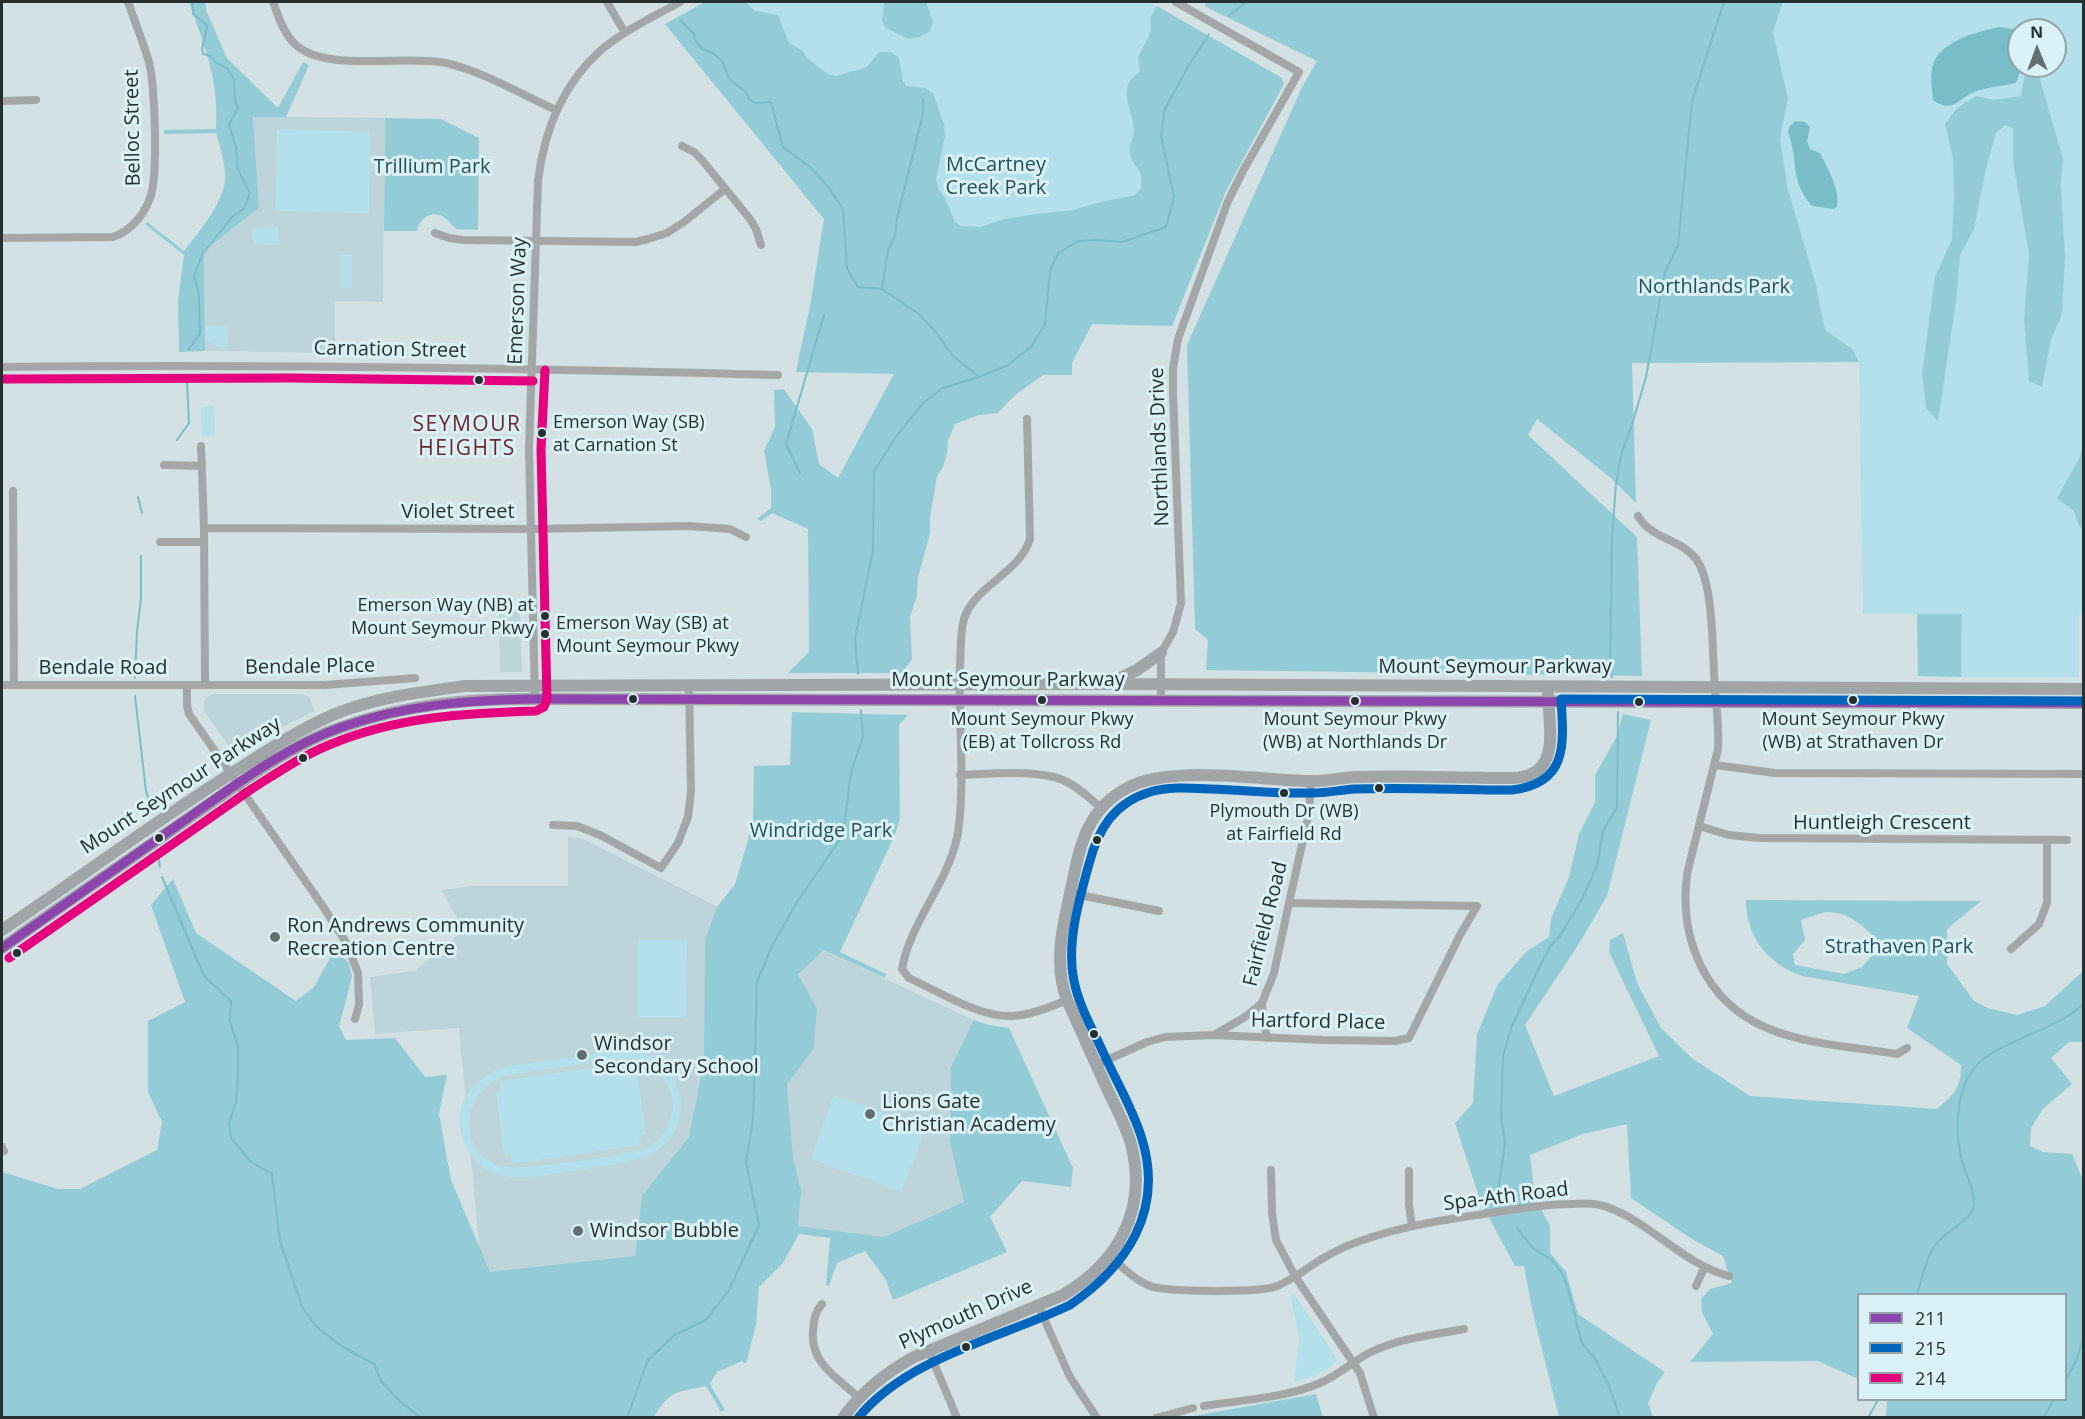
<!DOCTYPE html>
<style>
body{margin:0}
#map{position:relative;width:2085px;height:1419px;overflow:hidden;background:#d3e1e4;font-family:"Open Sans",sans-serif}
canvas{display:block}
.frame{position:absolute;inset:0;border:3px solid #273031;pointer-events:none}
.legend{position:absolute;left:1857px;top:1293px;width:210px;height:108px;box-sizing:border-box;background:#daf2f7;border:2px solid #92a4a8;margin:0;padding:8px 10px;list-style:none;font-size:18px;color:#273031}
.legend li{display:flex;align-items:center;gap:12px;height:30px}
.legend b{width:30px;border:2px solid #92a4a8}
.north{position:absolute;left:2007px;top:18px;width:60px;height:60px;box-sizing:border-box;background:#daf2f7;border:2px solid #92a4a8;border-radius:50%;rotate:359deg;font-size:16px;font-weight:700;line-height:24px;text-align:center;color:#273031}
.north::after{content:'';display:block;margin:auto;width:21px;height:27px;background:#636e70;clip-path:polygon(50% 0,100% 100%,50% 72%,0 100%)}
</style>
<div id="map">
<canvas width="2085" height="1419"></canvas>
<div class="frame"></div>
<ul class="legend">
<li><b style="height:8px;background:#8e44ad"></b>211</li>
<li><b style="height:8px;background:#0065bd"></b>215</li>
<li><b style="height:8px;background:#e5007d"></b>214</li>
</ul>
<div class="north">N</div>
</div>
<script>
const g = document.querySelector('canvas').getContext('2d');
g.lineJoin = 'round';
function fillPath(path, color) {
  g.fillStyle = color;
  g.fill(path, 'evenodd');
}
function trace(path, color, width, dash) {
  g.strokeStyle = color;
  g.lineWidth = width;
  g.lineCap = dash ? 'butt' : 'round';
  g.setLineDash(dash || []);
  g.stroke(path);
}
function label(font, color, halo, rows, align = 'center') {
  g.font = font + ' "Open Sans",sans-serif';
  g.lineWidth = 6;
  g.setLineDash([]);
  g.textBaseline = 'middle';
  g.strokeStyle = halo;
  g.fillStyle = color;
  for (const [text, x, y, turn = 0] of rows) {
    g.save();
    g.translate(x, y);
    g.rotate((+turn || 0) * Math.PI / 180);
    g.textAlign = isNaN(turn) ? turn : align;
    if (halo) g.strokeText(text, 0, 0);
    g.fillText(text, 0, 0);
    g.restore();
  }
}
const built = new Path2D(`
 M 253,116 L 385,118 L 383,302 L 335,301 L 335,353 L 205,351 L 204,251 L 259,208 Z
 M 499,610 L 520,610 L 522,672 L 500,672 Z
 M 214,694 L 303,694 L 309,697 L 315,711 L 286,725 L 245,751 L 237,752 L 230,748 L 204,711 L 204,700 L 209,696 Z
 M 568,836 L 586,840 L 718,907 L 705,1076 L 654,1274 L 483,1288 L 459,1028 L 375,1034 L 370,977 L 415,971 L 464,930 L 441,890 L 472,886 L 568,886 Z
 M 823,950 L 974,1020 L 951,1067 L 950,1142 L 965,1202 L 884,1237 L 798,1226 L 799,1192 L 793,1157 L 787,1085 L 814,1048 L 817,1008 L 798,974 Z`);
const green = new Path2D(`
 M 705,2 L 1149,2 L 1282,78 L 1284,84 L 1226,191 L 1172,326 L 1092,324 L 1072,363 L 798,359 L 810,306 L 824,219 L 665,24 Z
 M 1783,2 L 2083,2 L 2084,615 L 2079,615 L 2079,677 L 1961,677 L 1962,614 L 1863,614 L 1859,362 L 1632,363 L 1622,253 L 1805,349 L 1851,348 L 1825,330 L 1816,285 L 1788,189 L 1780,139 L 1788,99 L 1773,32 ZM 2019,30 L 2055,30 L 2055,66 L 2019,66 Z
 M 277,129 L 370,132 L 369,213 L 275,211 Z
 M 278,226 L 280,245 L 254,244 L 252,235 L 254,229 Z
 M 340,255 L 352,255 L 352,288 L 340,288 Z
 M 206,325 L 228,327 L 227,348 C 211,347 204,342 206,325 Z
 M 214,406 L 215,435 L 202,436 L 201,407 Z
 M 638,940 L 687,940 L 686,1017 L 638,1017 Z
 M 622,1050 C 642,1050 662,1058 672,1075 C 680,1089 683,1104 679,1119 C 668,1165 613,1164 576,1170 C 550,1174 520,1183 495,1173 C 476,1166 463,1147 460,1128 C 456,1096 480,1073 509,1066 ZM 622,1058 C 648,1057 672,1077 673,1105 C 673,1122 663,1139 648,1147 C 632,1155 517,1172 500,1166 C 454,1150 463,1091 504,1076 Z
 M 629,1063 L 630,1072 L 637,1071 L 646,1134 L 639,1135 L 641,1145 L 512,1164 L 511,1154 L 504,1155 L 496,1092 L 501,1091 L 500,1081 Z
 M 834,1095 L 925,1129 L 902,1192 L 811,1159 Z
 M 1290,1293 L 1295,1295 L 1337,1359 C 1332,1372 1307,1378 1294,1382 L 1299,1338 Z`);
const forest = new Path2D(`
 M 189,2 L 205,2 L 206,10 L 227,58 L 278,108 L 303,62 L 309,65 L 286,117 L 253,117 L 259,208 L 204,251 L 205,351 L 179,352 L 178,300 L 184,255 L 145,224 L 147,222 L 184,251 C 198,233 216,212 223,190 C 229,174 221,149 216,133 L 164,134 L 164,130 L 216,129 C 219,79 205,48 189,2 Z
 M 705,2 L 745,2 L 755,11 L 778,15 L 789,43 L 803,51 L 808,59 L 829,75 L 836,76 L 867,67 L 879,52 L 891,52 L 899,58 L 903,81 L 906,86 L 925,88 L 933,93 L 944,124 L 945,136 L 936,180 L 939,190 L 945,198 L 955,222 L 961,226 L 981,227 L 1004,219 L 1036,214 L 1073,210 L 1101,202 L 1135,195 L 1141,188 C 1141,185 1142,178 1141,174 C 1138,167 1131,162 1130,154 C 1128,146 1134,138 1134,131 C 1133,109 1115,86 1140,72 L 1138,57 L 1148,38 L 1151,30 L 1150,18 L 1157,6 L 1282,78 L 1284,84 L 1226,191 L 1172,326 L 1092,324 L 1072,363 L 1072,375 L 1043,375 L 1014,396 L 998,413 L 979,415 L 955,424 L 948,441 L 947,453 L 943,467 L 937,476 L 930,518 L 930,534 L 918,577 L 917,595 L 910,617 L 912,659 L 902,673 L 788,673 L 809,652 L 808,529 L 772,513 L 761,521 L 757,519 L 771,508 L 771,489 L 764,451 L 775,427 L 774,390 L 784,389 L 812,429 L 819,464 L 838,478 L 894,374 L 796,372 L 810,306 L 824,219 L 665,24 Z
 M 884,2 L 926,2 L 933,21 L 930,31 L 920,37 L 908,39 L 886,28 L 882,21 Z
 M 1207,2 L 1783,2 L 1773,32 L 1788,99 L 1780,139 L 1788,189 L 1816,285 L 1825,330 L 1852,349 L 1859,362 L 1632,363 L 1636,503 L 1611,478 L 1537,419 L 1528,435 L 1637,537 L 1642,676 L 1206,670 L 1208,640 L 1195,629 L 1187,345 L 1302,87 L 1317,61 L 1204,6 Z
 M 2038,72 L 2063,159 L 2061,185 L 2065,257 L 2062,314 L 2051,339 L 2042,387 L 2029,381 L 2024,320 L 2029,254 L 2013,161 L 2013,128 L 2005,125 L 1996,133 L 1986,168 L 1974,229 L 1960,255 L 1956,301 L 1938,421 L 1926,408 L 1922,374 L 1935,277 L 1952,239 L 1954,197 L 1953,158 L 1945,124 L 1957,108 L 1976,96 L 1993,100 L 2021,96 L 2025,73 Z
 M 385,118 L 441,119 L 479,138 L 478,230 L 456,229 C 452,226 450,222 446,219 C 434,208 419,218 417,231 L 384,231 Z
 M 2083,443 L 2083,529 L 2079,526 L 2074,511 L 2057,498 L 2080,457 Z
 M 1917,614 L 1962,614 L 1961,677 L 1918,676 Z
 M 792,712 L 908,715 L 899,725 L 900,819 L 894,837 L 840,952 L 886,974 L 885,978 L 824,950 L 798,974 L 817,1008 L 814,1048 L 787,1085 L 793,1157 L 801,1191 L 798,1226 L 884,1237 L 964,1202 L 950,1142 L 951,1067 L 974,1020 L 989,1025 L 1009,1028 L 1073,1168 L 1071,1187 L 1022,1181 L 990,1217 L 1007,1252 L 893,1300 L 886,1280 L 865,1251 L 837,1263 L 829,1286 L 826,1285 L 830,1238 L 799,1234 L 783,1263 L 759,1287 L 756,1325 L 746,1364 L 742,1361 L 717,1372 L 710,1384 L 725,1410 L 721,1412 L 706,1386 C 675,1393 671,1389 653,1418 L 2,1417 L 2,1172 L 58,1189 L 80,1189 L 157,1150 L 162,1122 L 148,1092 L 148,1021 L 185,1002 L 151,905 L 173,879 L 196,933 L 296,1001 L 314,987 L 335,949 L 349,963 L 352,977 L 339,1026 L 346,1040 L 395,1038 L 425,1077 L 447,1075 L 439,1114 L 451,1180 L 490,1272 L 635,1256 L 642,1196 L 689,1137 L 704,1062 L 705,940 L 717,907 L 735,884 L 753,823 L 754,766 L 790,765 Z
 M 1623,714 L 1651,720 L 1607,896 L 1577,947 L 1525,1025 L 1554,1096 L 1659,1056 L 1609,952 L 1610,940 L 1623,933 L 1637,983 L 1661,1028 L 1693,1059 L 1750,1096 L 1937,1109 C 1954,1094 1961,1089 1961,1065 L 1907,1028 L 1919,996 L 1802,976 C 1768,964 1746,937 1746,900 L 1981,901 L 1947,929 L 1947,964 L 1974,1001 L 1988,1008 L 2017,1015 L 2045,1006 L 2083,971 L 2083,1042 L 2069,1042 L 2051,1058 L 2072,1084 L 2043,1109 L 2031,1128 L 2030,1146 L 2043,1152 L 2072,1154 L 2082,1178 L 2084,1207 L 2083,1417 L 1886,1417 L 1887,1400 L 2066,1400 L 2066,1294 L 1858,1294 L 1858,1379 L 1818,1361 L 1690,1362 L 1713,1334 L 1702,1312 L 1701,1299 L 1710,1289 L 1732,1283 L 1723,1256 L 1692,1239 L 1631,1198 L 1627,1124 L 1583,1134 L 1530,1155 L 1535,1198 L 1550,1226 L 1550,1253 L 1566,1272 L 1578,1314 L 1665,1372 L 1657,1383 L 1648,1403 L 1653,1417 L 1559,1417 L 1532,1309 L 1524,1266 L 1515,1266 L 1481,1203 L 1455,1123 L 1473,1103 L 1477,1034 L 1498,984 L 1526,952 L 1549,937 L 1551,919 L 1569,877 L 1579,834 L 1595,802 L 1595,775 L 1617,736 ZM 1825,912 C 1850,911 1865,928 1882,944 L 1862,967 L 1844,974 L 1795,965 L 1793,954 L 1805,940 L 1801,920 Z
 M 1316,1394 L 1323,1417 L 1194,1417 L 1194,1416 L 1199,1415 Z`);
const water = new Path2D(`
 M 2000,27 L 2019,30 L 2019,66 L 2022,66 L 2016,83 C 2003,86 1987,87 1974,92 C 1957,99 1954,114 1933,100 C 1932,88 1929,73 1934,62 C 1943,40 1980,31 2000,27 Z
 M 1795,121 L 1805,122 L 1810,127 L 1807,141 L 1810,149 L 1820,153 C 1827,167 1841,191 1837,207 L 1834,209 L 1812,206 C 1789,180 1799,161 1788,132 L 1789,127 Z`);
const stream = new Path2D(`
 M 1229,16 L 1246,2
 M 680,20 L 694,34 L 694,38 L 702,49 L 713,53 L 723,62 L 729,79 L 746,92 L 749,99 L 756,103 L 771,102 L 783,147 L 810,167 L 827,185 L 843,209 L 847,268 L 858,287 L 882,289 L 919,314 L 935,331 L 953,356 L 978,376
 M 882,289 L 888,250 L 895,236 L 897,219 L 923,114 L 923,99
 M 188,350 L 200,334 L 199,294 L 194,276 L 202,255 L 232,217 L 244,209 L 250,193 L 238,170 L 236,147 L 229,125 L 238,108 L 235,101 L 234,80 L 227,68 L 216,63 L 211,56 L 203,54 C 200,44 207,36 207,25 L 193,14 L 193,2
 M 177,440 L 189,423 L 187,383
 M 800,473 L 786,444 L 824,315
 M 138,497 L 142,513
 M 858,674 L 855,639 L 873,550 L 874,471 L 898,434 L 924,402 L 943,388 L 979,377 L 1008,365 L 1032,346 L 1045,324 L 1050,271 L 1058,253 L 1078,241 L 1096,240 L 1122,242 L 1166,227 L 1174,197 L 1161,135 L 1165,109 L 1188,67 L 1209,34
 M 1612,677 L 1610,671 L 1612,537 L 1616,484 L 1621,455 L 1632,425 L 1646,377 L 1665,272 L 1678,245 L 1692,101 L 1724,2
 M 135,678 L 137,631 L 141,599 L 141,556
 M 135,696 L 146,791 L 151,807
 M 158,852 L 160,867
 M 162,877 L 204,976 L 231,1001 L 230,1022 L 238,1046 L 238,1076 L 236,1102 L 229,1122 L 231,1138 L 250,1161 L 272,1174 L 280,1241 L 303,1309 L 317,1327 L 341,1346 L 374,1364 L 381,1381 L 401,1402 L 421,1418
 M 1497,1198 L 1505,1143 L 1501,1118 L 1503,1057 L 1511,1028 L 1540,966 L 1551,945 L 1560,936 L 1582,899 L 1597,866 L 1603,831 L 1617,807 L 1618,712
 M 1517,1228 L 1533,1248 L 1552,1260 L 1562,1273 L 1568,1288 L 1582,1344 L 1594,1357 L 1608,1384 L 1620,1418
 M 1917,1294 C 1922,1280 1927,1254 1937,1243 C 1946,1231 1973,1219 1974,1205 C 1975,1189 1966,1176 1962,1161 C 1954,1130 1955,1085 1980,1062 C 2001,1043 2040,1033 2066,1017 C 2072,1013 2079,1009 2084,1003
 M 2066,1379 L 2076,1361 L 2084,1336
 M 627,1418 L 648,1360 L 674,1335 L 706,1320 L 729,1290 L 759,1225 L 746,1162 L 753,1119 L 757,982 L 772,946 L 797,902 L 843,835 L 851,772 L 863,737 L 861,710
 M 1868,1418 L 1878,1400
 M 2043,1418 L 2054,1400`);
const street = new Path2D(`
 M 273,2 C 278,16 283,31 293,42 C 321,74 405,54 446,63 C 484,72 521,94 556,110
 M 607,2 L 625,33
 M 2,101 L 36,100
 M 682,146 L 694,152 L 702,160 L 750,219 L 756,229 L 761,245
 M 435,233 L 449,238 L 463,240 L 635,242 L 648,239 L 667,233 L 684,222 L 725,189
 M 2,238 L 113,237 C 131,231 146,213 151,195 C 158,171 155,87 149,62 C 143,42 135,22 128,2
 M 2,367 C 260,364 519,368 778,375
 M 1027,419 L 1030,539 C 1019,574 975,585 964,619 C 960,633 961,650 960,665 C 958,718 965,772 959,825 C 954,877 911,918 902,969 L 909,978 C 939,992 981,1018 1013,1016 C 1031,1015 1051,1007 1067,1000
 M 201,446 L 204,528 L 205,685
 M 164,465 L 202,466
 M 13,491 L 14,685
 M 1638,516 C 1651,539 1681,539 1696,559 C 1715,584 1712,658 1715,689 C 1717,710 1719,728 1718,749 L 1687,874 C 1679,939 1705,1002 1767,1028 C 1807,1045 1855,1047 1897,1054 L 1907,1048
 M 204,528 L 531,529 L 689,526 L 730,529 L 746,537
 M 160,542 L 204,542
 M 2,685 L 325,685 L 415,678
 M 187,685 L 187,706 L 189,714 L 322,905 L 347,944 L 358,973 L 359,1005 L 355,1019
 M 535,699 L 529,449 L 538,181 C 544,131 563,84 601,50 C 625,30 653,17 680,2
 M 1161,700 L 1161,653 L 1173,632 L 1181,603 L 1173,393 L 1173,368 L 1178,339 L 1228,201 L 1243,171 L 1299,72 L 1176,2
 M 1715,765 L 1775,773 L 2084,774
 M 960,775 C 988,774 1038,769 1063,780 C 1077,786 1090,798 1101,808
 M 553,825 L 577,826 L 600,835 L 661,868 L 678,843 L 688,817 L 691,791 L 689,686
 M 1699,826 L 1729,835 L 1760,838 L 2067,840
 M 1070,893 L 1159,911
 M 2011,949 L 2039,924 L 2047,903 L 2047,841
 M 1262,1003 L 1263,1019 L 1267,1038
 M 1214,1035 L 1323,1040 L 1395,1041 L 1409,1038 L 1460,935 L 1477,906 L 1289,903
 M 1096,1065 L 1147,1042 L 1165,1037 L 1214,1035 L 1245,1017 L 1262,1003 L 1274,973 L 1289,903 L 1309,813 L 1311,781
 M 2,1147 L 4,1151
 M 1271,1170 L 1272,1213 L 1276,1240 L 1295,1276 L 1360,1373 L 1374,1418
 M 1409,1171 L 1409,1205 L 1412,1226
 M 1110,1256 C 1122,1267 1135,1280 1150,1286 C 1167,1292 1260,1293 1277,1286 C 1292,1280 1306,1269 1320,1260 C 1335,1251 1352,1243 1369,1238 C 1408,1225 1449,1219 1490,1213 C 1516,1209 1544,1204 1571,1204 C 1582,1203 1597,1203 1607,1207 C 1652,1223 1682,1264 1729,1276
 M 1696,1286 L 1704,1268
 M 822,1304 C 815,1312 814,1319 813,1330 C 810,1364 837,1377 859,1398
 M 1038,1305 L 1070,1377 L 1097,1418
 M 929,1351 L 957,1418
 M 1204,1406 C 1241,1400 1286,1398 1320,1383 C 1339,1375 1353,1361 1371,1352 C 1400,1338 1432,1335 1464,1329
 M 1156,1418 L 1193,1408`);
const secondary = new Path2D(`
 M 1110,683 L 1137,670 L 1161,653
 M 2,930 C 81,877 158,819 240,768 C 271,748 302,728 335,714 C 377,697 421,692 465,686 L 1108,684 L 2084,689
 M 2,948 C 65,903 129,860 193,815 C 238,785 291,744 342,727 C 408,704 465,699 535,699 L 2084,703
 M 843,1418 C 862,1391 885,1373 914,1357 L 1063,1295 C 1117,1263 1147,1212 1132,1148 C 1127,1126 1114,1105 1105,1084 C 1092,1056 1080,1028 1067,1000 C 1053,963 1063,926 1071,889 C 1080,846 1086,809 1129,787 C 1171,765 1259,780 1308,781 C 1324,782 1339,778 1354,777 C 1406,775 1460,778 1512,778 C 1562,777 1549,729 1548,694`);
const bus1 = new Path2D(`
 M 2,948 C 60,907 119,866 178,825 C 230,789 282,748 342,727 C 404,705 469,700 535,699 L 2084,703`);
const bus2 = new Path2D(`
 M 858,1418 C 908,1357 1001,1338 1070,1305 C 1127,1266 1164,1211 1142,1139 C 1133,1109 1116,1081 1103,1052 C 1093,1030 1079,1006 1074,981 C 1066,944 1079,900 1089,864 C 1098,829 1114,803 1150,792 C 1170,786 1191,788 1211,789 C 1244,790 1278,794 1312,793 C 1326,793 1340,790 1354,789 C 1407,787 1460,790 1512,790 C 1568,783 1564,745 1561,699 L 2084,701`);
const bus3 = new Path2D(`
 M 2,379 L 290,378 L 533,381
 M 9,958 L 253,788 C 277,773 302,756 329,745 C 395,717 465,713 536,711 L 544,707 L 547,699 L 541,449 L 545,370`);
const markers = [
 [479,380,5,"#273031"],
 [542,433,5,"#273031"],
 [545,616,5,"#273031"],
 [545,634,5,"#273031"],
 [633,699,5,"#273031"],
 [1042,700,5,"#273031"],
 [1853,700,5,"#273031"],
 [1355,701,5,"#273031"],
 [1639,702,5,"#273031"],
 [303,758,5,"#273031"],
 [1379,788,5,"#273031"],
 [1284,793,5,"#273031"],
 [159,838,5,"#273031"],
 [1097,840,5,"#273031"],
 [275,937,6,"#636e70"],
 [17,953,5,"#273031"],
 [1094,1034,5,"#273031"],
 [582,1055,6,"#636e70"],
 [870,1114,6,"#636e70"],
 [578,1231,6,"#636e70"],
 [966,1347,5,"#273031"]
];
const busNames = [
 ["Emerson Way (SB)",553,423,"left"],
 ["at Carnation St",553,446,"left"],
 ["Emerson Way (NB) at",534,606,"right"],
 ["Mount Seymour Pkwy",534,629,"right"],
 ["Emerson Way (SB) at",556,624,"left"],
 ["Mount Seymour Pkwy",556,647,"left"],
 ["Mount Seymour Pkwy",1042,720],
 ["(EB) at Tollcross Rd",1042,743],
 ["Mount Seymour Pkwy",1355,720],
 ["(WB) at Northlands Dr",1355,743],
 ["Mount Seymour Pkwy",1853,720],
 ["(WB) at Strathaven Dr",1853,743],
 ["Plymouth Dr (WB)",1284,812],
 ["at Fairfield Rd",1284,835]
];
const streetNames = [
 ["Belloc Street",133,128,-91],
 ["Emerson Way",518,301,-88],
 ["Carnation Street",390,350,1],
 ["Northlands Drive",1160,447,-92],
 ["Violet Street",458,512],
 ["Bendale Place",310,667,-1],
 ["Mount Seymour Parkway",1495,667],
 ["Bendale Road",103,668],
 ["Mount Seymour Parkway",1008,680],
 ["Mount Seymour Parkway",181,786,-33],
 ["Huntleigh Crescent",1882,823],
 ["Fairfield Road",1266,924,-76],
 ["Hartford Place",1318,1022,1],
 ["Spa-Ath Road",1506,1197,-7],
 ["Plymouth Drive",966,1315,-24]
];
const parkNames = [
 ["McCartney",996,165],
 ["Creek Park",996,188],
 ["Trillium Park",432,167],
 ["Northlands Park",1714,287],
 ["Windridge Park",821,831],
 ["Strathaven Park",1899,947]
];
const poiNames = [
 ["Ron Andrews Community",287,926],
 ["Recreation Centre",287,949],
 ["Windsor",594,1044],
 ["Secondary School",594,1067],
 ["Lions Gate",882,1102],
 ["Christian Academy",882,1125],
 ["Windsor Bubble",590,1231]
];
const neighbourhoodNames = [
 ["SEYMOUR",467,425],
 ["HEIGHTS",467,449]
];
fillPath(built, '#bdd5da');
fillPath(green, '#b3e0ea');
fillPath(forest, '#93ccd6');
fillPath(water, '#79bdc9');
trace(stream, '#79bdc9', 2);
trace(street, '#a3a7a8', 8);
trace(secondary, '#a0a6a8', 12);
trace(bus1, '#8e44ad', 9);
trace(bus2, '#0065bd', 9);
trace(bus3, '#e5007d', 9);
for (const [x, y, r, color] of markers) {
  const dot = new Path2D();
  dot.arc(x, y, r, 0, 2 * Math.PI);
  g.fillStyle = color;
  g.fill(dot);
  trace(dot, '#daf2f7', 2);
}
label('18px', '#273031', '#daf2f7', busNames);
label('20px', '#273031', '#daf2f7', streetNames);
label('20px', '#275058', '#daf2f7', parkNames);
label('20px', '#273031', '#daf2f7', poiNames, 'left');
g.letterSpacing = '1.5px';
label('21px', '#6c252d', '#daf2f7', neighbourhoodNames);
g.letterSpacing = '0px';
</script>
